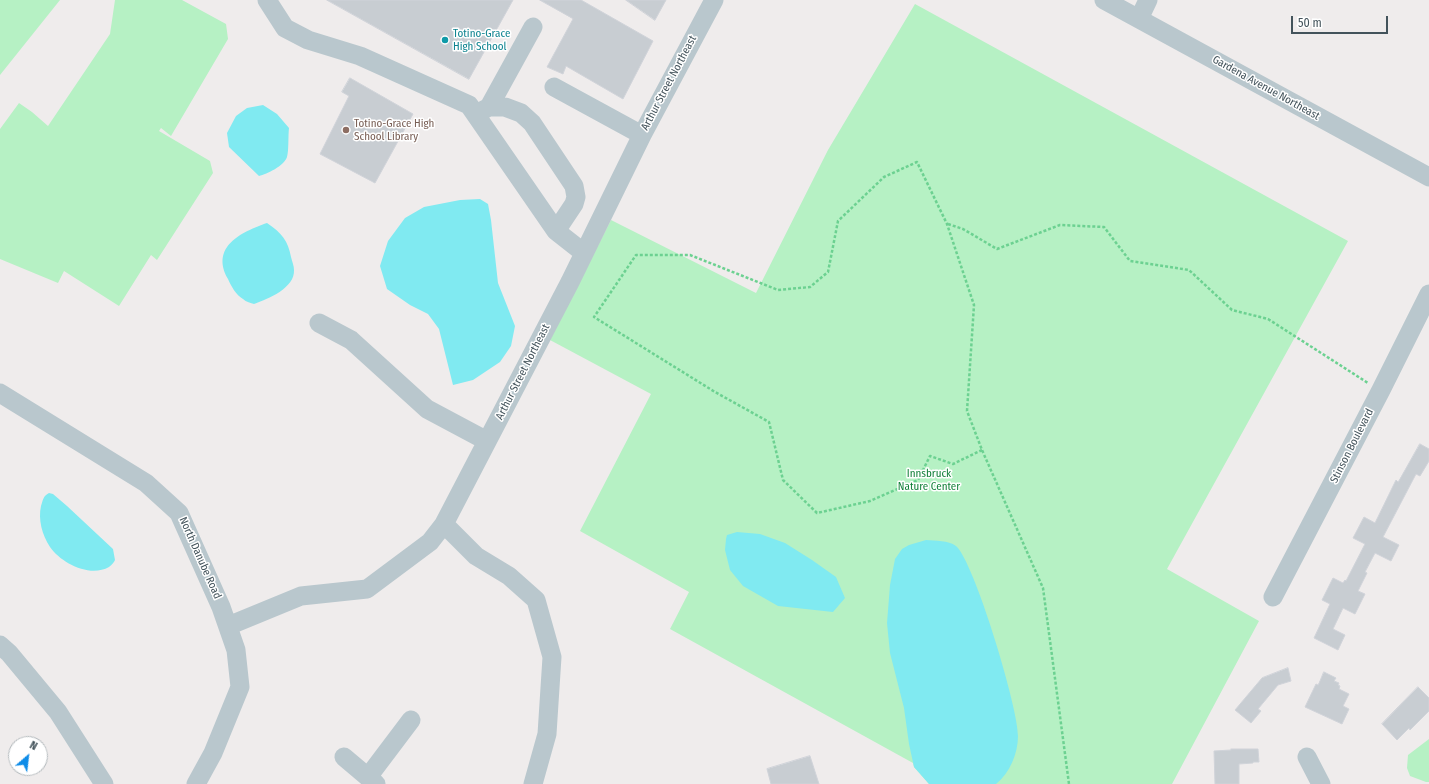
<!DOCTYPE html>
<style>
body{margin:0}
#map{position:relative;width:1429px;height:784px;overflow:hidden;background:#efecec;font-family:"Fira Sans Condensed",sans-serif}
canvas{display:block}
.north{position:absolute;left:8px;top:736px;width:40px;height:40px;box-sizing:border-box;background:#fff;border:1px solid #b4babd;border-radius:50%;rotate:28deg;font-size:11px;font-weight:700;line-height:16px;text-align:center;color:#43535b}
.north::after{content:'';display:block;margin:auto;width:14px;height:18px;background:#0e8ce8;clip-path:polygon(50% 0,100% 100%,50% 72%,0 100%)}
.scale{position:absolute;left:1291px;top:16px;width:97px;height:18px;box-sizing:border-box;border:2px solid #43535b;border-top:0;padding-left:5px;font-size:12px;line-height:14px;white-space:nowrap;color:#43535b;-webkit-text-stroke:3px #fff;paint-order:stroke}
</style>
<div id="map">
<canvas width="1429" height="784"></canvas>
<div class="north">N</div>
<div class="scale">50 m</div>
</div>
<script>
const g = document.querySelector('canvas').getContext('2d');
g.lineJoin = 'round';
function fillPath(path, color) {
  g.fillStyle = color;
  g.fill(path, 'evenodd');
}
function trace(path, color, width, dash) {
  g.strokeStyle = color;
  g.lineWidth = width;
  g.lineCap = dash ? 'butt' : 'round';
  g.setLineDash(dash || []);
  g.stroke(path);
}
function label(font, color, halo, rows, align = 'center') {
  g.font = font + ' "Fira Sans Condensed",sans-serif';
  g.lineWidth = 3;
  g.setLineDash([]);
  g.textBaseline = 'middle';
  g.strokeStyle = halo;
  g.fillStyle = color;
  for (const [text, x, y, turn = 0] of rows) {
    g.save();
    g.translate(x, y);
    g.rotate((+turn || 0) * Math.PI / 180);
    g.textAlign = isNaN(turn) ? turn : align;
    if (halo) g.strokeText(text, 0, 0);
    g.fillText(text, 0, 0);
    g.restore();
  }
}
const green = new Path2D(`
 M 0,0 L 60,0 L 0,75 Z
 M 115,0 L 182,0 L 226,24 L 228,39 L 171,136 L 161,128 L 159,131 L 210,161 L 213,173 L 157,260 L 151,255 L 119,306 L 64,271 L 58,283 L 0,259 L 0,129 L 19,103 L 32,112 L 48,126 L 110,34 Z
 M 915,4 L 1348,241 L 1167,569 L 1259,621 L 1172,784 L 929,784 L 914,767 L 913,763 L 670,629 L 689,592 L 580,531 L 651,394 L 550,340 L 611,220 L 756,293 L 828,150 Z
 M 1429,739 L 1429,782 L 1426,782 L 1410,776 L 1407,768 L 1408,755 Z`);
const water = new Path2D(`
 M 263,105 L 277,114 L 289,128 C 288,136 289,150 287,157 C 284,166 267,174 259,176 L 229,147 L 227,133 L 236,116 L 247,108 Z
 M 480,199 L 488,204 L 491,220 L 498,283 L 515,326 L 511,346 L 500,362 L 473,380 L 453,385 L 439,329 L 428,314 L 410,305 L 387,289 L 380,266 L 388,241 L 405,218 L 424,207 L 460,200 Z
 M 267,223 C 282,233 288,241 291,257 C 292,261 294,266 294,270 C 295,288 268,299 254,304 C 251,303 246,302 243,299 C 236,295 231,286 228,279 C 210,247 241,232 267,223 Z
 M 49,493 L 53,494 L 67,506 L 113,549 L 115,560 C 114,562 112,565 109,567 C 90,578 61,563 50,547 C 42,535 38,519 41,506 C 43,500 43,496 49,493 Z
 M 737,532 L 760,534 L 785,543 L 812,560 L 836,577 L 845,598 L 833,612 L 778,606 L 743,586 L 730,570 L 725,550 L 726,539 L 727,535 Z
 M 926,540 C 936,541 948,540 956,546 C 974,561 1019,710 1018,736 C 1018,753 1010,773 996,784 L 929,784 L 914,767 L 909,744 L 904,708 L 890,653 L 887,623 L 890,585 L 895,559 L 902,549 L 909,545 Z`);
const building = new Path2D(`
 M 327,0 L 513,0 L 469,79 Z
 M 540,0 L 581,0 L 653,41 L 623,99 L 566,66 L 563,74 L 547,67 L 573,19 Z
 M 626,0 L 666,0 L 655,20 Z
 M 350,78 L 413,114 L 375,183 L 320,154 L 349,96 L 342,92 Z
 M 1420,444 L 1429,449 L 1429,461 L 1420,476 L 1416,474 L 1383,537 L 1399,545 L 1391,561 L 1375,553 L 1365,572 L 1367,573 L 1358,591 L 1365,594 L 1355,614 L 1343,608 L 1333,629 L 1345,635 L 1338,650 L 1314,638 L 1330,604 L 1322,600 L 1333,578 L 1343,583 L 1345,580 L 1346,581 L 1365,544 L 1353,538 L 1364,517 L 1375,523 L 1396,480 L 1398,482 Z
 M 1288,668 L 1291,681 L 1278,685 L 1258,709 L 1261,711 L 1251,723 L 1235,710 L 1262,678 Z
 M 1324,672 L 1336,678 L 1334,681 L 1339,683 L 1338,685 L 1340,686 L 1339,689 L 1349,694 L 1343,706 L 1349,709 L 1342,724 L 1305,707 L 1316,684 L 1318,685 Z
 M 1418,687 L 1429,698 L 1429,711 L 1410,730 L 1409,728 L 1397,740 L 1382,724 Z
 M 1231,749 L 1258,749 L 1259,762 L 1253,762 L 1253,763 L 1239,764 L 1239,784 L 1215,784 L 1214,751 L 1231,750 Z
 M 810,756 L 819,784 L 771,784 L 767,769 Z`);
const path = new Path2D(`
 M 948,224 L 963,229 L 997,249 L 1060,225 L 1104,227 L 1130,261 L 1189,270 L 1232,310 L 1268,319 L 1368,383
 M 982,450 L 953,464 L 930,456 L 918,480 L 870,501 L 817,513 L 783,480 L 769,422 L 715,392 L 594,317 L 636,255 L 690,255 L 778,290 L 810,287 L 828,272 L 838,221 L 884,177 L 917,162 L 947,224 L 974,305 L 967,411 L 982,450 L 1043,588 L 1069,784`);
const minor = new Path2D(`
 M 267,0 L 285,28 L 308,40 L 360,56 L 469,105 L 556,231 L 584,253
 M 1104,0 L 1429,177
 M 1139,19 L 1148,0
 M 554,87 L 642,135
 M 489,107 L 533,27
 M 476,114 L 489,107 L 505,107 L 521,113 L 532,123 L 574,186 L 576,197 L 574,204 L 556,231
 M 319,323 L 351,340 L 427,409 L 487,441
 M 0,393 L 146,483 L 179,513 L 221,607 L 236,650 L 240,687 L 213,753 L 196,784
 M 444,524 L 476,556 L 509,576 L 536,600 L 552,657 L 547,734 L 533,784
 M 1273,597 L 1381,390 L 1429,294
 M 228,626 L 301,596 L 367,589 L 430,542 L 444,524 L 570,282 L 642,135 L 714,0
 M 0,645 L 9,653 L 58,712 L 104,784
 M 344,757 L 376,784
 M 1307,757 L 1321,784
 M 368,777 L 411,720`);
const markers = [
 [445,40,4,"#0f9aa8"],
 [346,130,4,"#8d6e63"]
];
const cultureNames = [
 ["Totino-Grace",453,34],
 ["High School",453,47]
];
const streetNames = [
 ["Arthur Street Northeast",669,83,-62],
 ["Gardena Avenue Northeast",1266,88,29],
 ["Arthur Street Northeast",523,372,-63],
 ["Stinson Boulevard",1352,446,-63],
 ["North Danube Road",200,558,66]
];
const educationNames = [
 ["Totino-Grace High",354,124],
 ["School Library",354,137]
];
const parkNames = [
 ["Innsbruck",929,474],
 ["Nature Center",929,487]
];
fillPath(green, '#b6f1c4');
fillPath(water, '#80eaf1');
fillPath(building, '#c8cdd2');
trace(building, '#d0d3d9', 1);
trace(path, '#6cd191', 2.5, [3, 2]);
trace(minor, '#b9c7cd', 19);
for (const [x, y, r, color] of markers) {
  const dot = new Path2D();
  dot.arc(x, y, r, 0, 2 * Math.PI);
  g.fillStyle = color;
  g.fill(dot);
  trace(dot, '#fff', 1.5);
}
label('11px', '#0d838f', '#fff', cultureNames, 'left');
label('11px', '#43535b', '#fff', streetNames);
label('11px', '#785e54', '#fff', educationNames, 'left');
label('11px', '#117f38', '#fff', parkNames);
</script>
